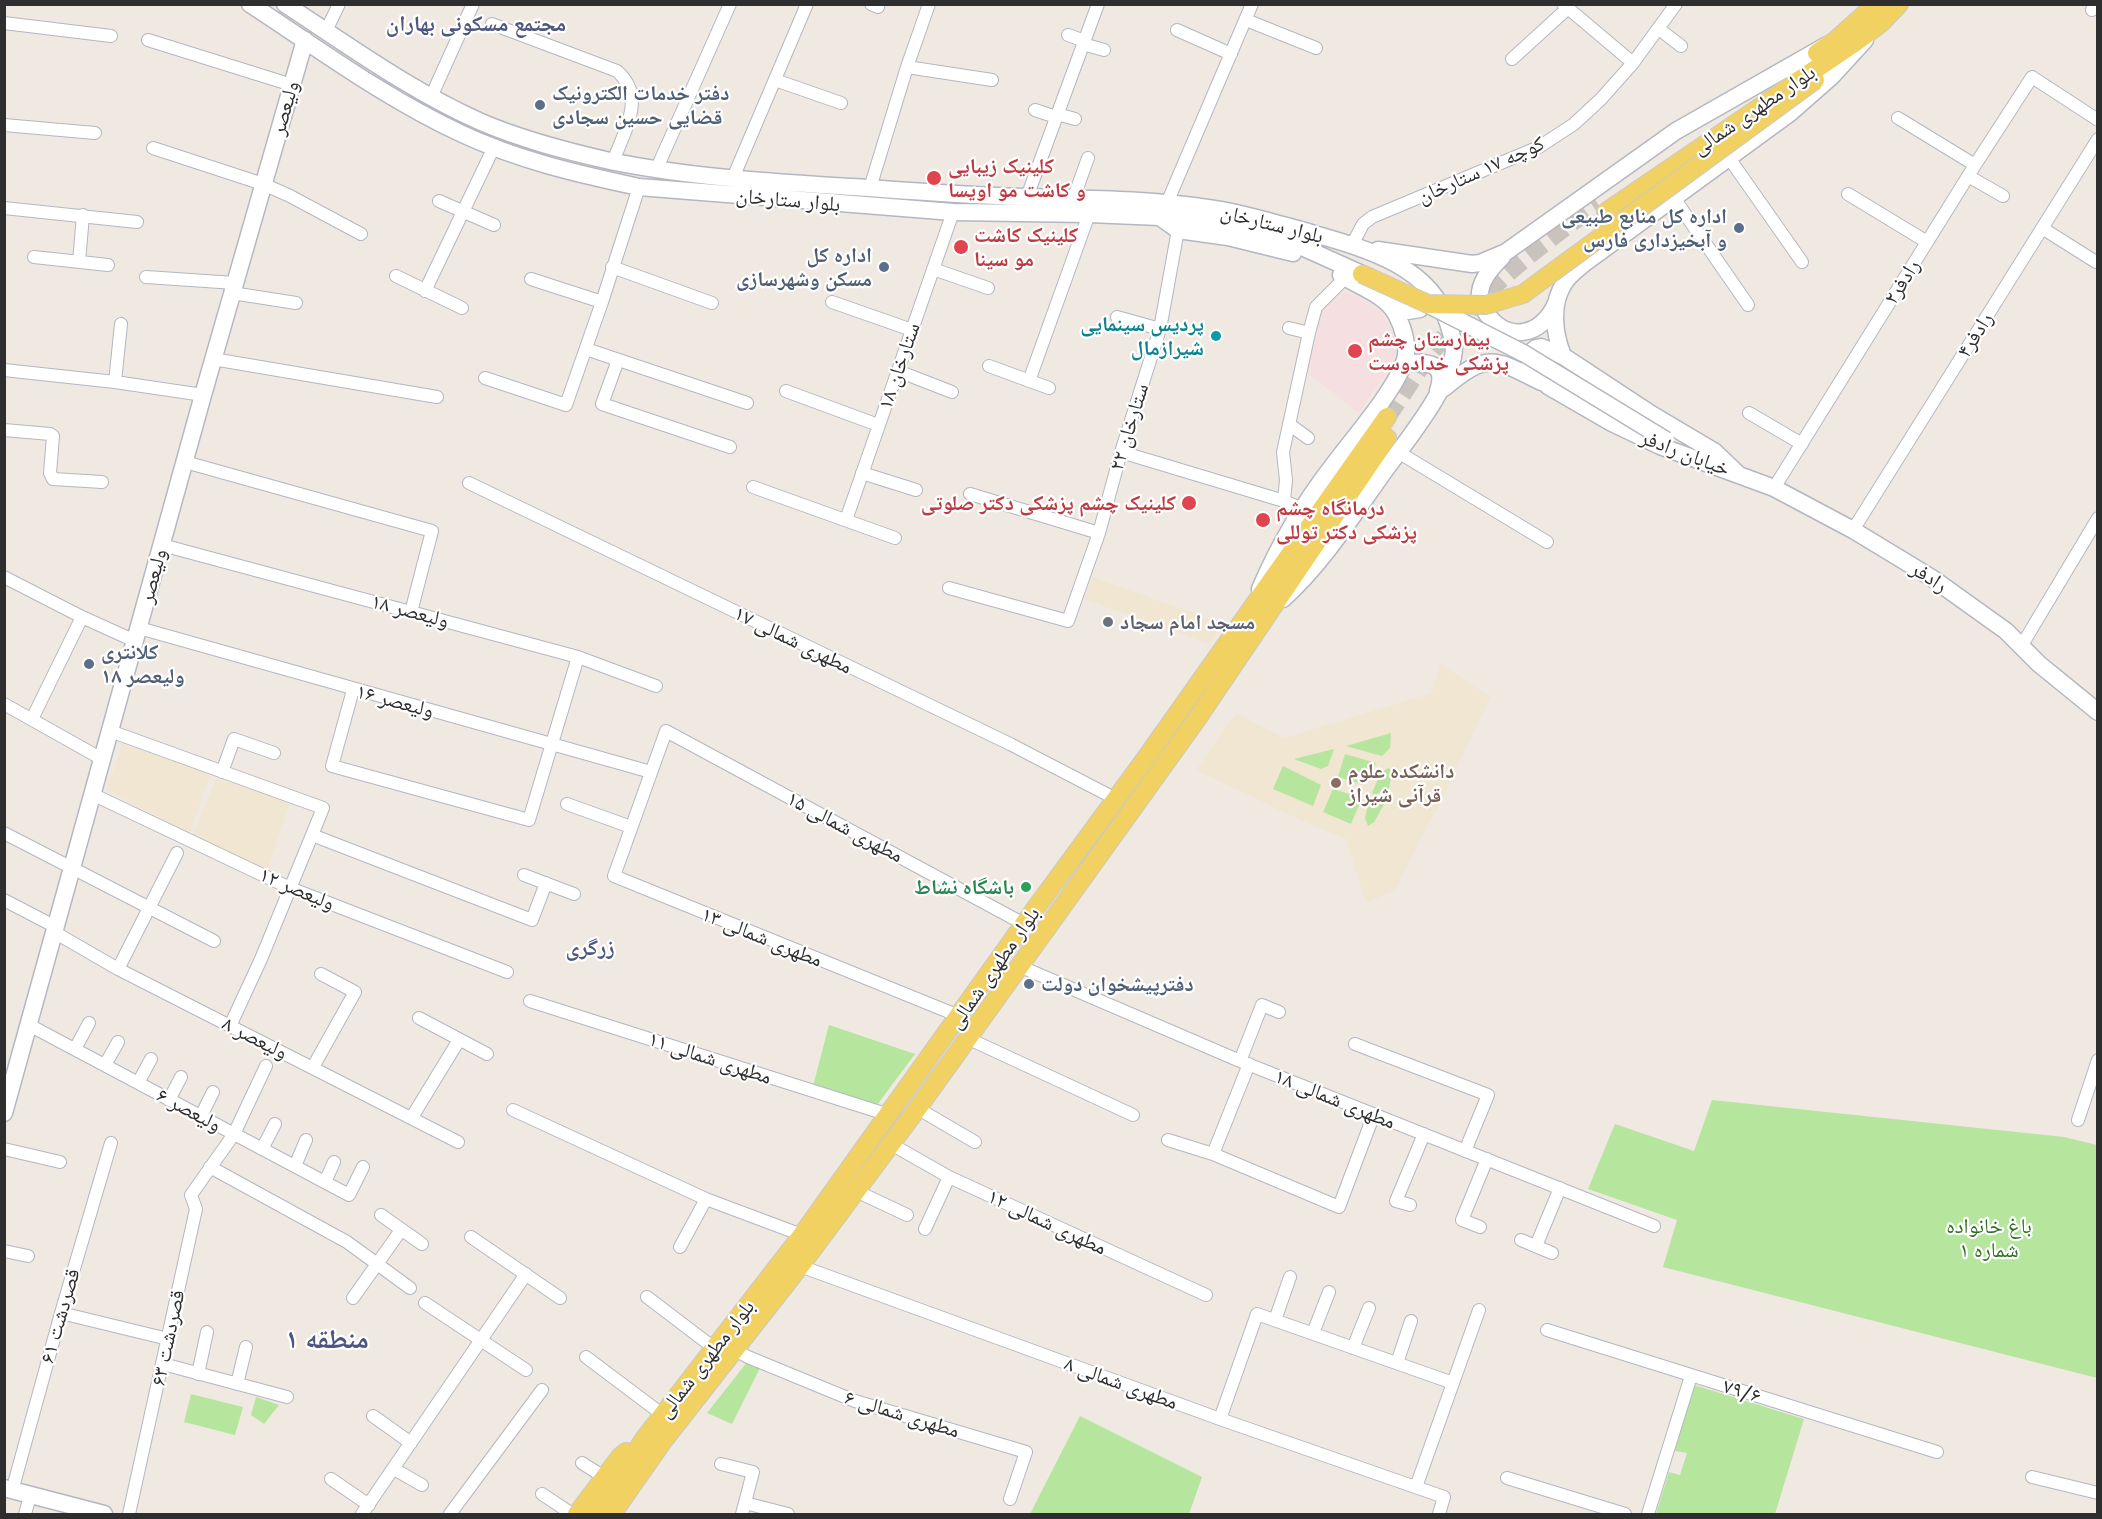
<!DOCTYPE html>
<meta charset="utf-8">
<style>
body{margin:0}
#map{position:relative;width:2102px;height:1519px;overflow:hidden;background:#efe9e1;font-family:"Golos Text",sans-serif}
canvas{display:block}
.frame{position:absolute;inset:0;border:6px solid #2e2e2e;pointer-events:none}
</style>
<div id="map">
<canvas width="2102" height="1519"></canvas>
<div class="frame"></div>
</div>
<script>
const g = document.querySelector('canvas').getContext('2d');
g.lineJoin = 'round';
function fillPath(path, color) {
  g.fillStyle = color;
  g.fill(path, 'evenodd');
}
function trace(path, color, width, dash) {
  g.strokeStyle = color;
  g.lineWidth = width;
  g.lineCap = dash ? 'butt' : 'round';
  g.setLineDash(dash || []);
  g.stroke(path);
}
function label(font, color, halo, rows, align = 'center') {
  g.font = font + ' "Golos Text","Noto Naskh Arabic",sans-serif';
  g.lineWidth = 4.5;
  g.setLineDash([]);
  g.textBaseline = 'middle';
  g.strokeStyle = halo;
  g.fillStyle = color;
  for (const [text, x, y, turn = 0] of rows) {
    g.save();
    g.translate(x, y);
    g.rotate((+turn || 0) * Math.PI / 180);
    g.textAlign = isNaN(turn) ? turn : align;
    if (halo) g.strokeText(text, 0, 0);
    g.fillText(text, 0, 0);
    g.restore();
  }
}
const education = new Path2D(`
 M 1092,577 L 1188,611 L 1222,624 L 1210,644 L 1176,632 L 1084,599 Z
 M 1440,664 L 1490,697 L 1444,795 L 1395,890 L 1366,903 L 1346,839 L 1311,825 L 1196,770 L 1236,713 L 1284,738 L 1432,693 Z
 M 122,744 L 211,774 L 189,833 L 107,790 Z
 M 216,779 L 290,801 L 266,875 L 193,836 Z`);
const medical = new Path2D(`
 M 1344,292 L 1353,294 L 1380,310 L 1395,335 L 1397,348 L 1393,363 L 1359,413 L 1308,374 L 1321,311 Z`);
const green = new Path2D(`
 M 1391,733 L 1390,748 L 1382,756 L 1346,746 Z
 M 1334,749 L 1328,766 L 1321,769 L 1294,759 Z
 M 1345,754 L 1376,763 L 1364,785 L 1338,777 Z
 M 1283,766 L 1321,785 L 1313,806 L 1273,789 Z
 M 1389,768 L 1392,773 L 1387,798 L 1383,797 L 1381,792 L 1375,795 L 1372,793 L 1381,772 Z
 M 1333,789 L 1362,798 L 1351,824 L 1323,812 Z
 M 1370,796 L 1376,801 L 1381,800 L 1386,801 L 1374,822 L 1368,826 L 1365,818 Z
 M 829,1025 L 915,1054 L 877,1105 L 813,1086 Z
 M 1712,1100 L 2064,1137 L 2097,1145 L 2097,1378 L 1663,1267 L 1677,1220 L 1588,1189 L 1615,1124 L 1694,1151 Z
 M 748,1361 L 760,1368 L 732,1424 L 707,1413 Z
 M 1694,1385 L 1804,1419 L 1775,1514 L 1656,1514 L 1669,1472 L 1680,1475 L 1687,1453 L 1675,1451 Z
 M 191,1394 L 243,1407 L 235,1435 L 184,1422 Z
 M 256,1397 L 279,1405 L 264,1424 L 251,1415 Z
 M 1080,1416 L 1202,1477 L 1189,1514 L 1030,1514 Z`);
const primaryTunnel = new Path2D(`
 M 1387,417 C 1402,396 1415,374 1431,353 C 1479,293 1536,247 1598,204`);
const street = new Path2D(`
 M 871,4 L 878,7
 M 1563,4 L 1633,63
 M 2092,10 L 2094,4
 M 1246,20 L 1316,48
 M 4,23 L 111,36
 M 492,24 L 617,71 C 647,97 624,131 613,162
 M 1659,29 L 1681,46
 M 1177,30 L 1231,54
 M 326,31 L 339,4
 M 1068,35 L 1085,41
 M 148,40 L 292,85
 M 1083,44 L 1104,50
 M 1512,59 L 1568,8
 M 907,67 L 992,80
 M 775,80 L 841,103
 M 431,97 L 473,4
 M 1035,110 L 1056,117
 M 1057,114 L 1075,119
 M 1898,118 L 1975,165
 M 4,125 L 95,133
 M 153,148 L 263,184 L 290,196 L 361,234
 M 1729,158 L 1802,262
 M 657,168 L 730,4
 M 1968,176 L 2003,196
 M 733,178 L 807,4
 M 870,188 L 907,67 L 929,4
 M 1848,194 L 1927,242
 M 1027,197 L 1098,4
 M 1074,197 L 1088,158
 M 1674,198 L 1748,305
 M 439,201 L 494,225
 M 1167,203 L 1252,4
 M 4,208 L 137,222
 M 2042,228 L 2096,262
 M 1352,245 L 1363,224 L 1372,217 L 1539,147 L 1574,124 L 1601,99 L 1633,63 L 1676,4
 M 34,257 L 108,265
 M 79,262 L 83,215
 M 612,267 L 712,303
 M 933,269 L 988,288
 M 396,276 L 462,308
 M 146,277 L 235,283
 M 531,279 L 602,302
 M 425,291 L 494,147
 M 232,293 L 296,303
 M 832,302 L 912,330
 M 1117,317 L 1160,329
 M 1289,328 L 1309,333
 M 586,349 L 747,403
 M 213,359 L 437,397
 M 618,360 L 602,404 L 730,447
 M 989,366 L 1049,388
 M 4,370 L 115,382 L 203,395
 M 898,371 L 952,392
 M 485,378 L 566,405 L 602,302 L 639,187
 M 1029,381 L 1089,214
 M 115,382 L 121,324
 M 786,391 L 878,425
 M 1749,413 L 1802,444
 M 1289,424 L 1308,438
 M 4,430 L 50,434 L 53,436 L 50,473 L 53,479 L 102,482
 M 1121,452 L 1284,501 L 1302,509
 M 1398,452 L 1547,542
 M 185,462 L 432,531 L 411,612
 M 862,473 L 916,490
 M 469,483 L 1010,744 L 1116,799
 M 753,487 L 895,538
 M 1774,488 L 1975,165 L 2032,77 L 2098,120
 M 970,494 L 1099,533
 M 1284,501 L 1286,480 L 1283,452 L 1309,333 L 1316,307 L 1345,278
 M 846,520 L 953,212
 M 1853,530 L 2098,139
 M 162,545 L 578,657 L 656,686
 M 4,577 L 82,617 L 135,641
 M 949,588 L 1068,621 L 1099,533 L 1121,452 L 1160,329 L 1178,230
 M 139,628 L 651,772
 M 2022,645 L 2098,518
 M 353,690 L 332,766 L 529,820 L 578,657
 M 4,704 L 102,759
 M 32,719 L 82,617
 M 110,731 L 323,808 L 312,835 L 532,920 L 546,883
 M 222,772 L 234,739 L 274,753
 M 92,794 L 290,888 L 507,972
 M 567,804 L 631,827
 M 4,833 L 214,941
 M 524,875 L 574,894
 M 4,900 L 56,927
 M 54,932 L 118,969 L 458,1142
 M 1019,966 L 1240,1061 L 1654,1226
 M 118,969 L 177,853
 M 530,1001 L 889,1115
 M 959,1016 L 614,876 L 666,731 L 1024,924
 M 419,1018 L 487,1054
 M 29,1025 L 349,1195 L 363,1167
 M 230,1026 L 261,959 L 312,835
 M 967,1038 L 1133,1115
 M 1355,1044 L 1488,1095 L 1465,1151
 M 75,1049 L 89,1023
 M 1240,1061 L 1262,1005 L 1279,1012
 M 105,1065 L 118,1042
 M 313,1067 L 355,992 L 321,974
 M 138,1083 L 151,1059
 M 169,1100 L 181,1077
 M 917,1108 L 975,1142
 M 513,1110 L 706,1199 L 802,1235
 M 201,1116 L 213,1092
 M 412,1117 L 459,1040
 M 2078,1120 L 2098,1060
 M 1168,1140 L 1213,1154 L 1339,1207 L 1374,1114
 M 891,1144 L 949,1177 L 1206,1295
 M 4,1149 L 60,1162
 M 262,1149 L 275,1124
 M 1213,1154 L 1249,1064
 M 295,1166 L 306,1140
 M 210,1167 L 347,1242 L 410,1288
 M 325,1182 L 334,1162
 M 856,1191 L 907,1215
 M 1410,1205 L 1396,1201 L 1424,1134
 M 381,1215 L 422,1244
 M 1480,1227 L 1462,1220 L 1487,1159
 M 925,1229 L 949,1177
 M 471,1237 L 560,1298
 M 1521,1240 L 1552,1253
 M 1536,1246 L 1560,1188
 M 680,1247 L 706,1199
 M 4,1251 L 28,1256
 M 800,1266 L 1220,1419 L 1444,1497 L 1439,1514
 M 647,1297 L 714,1348
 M 353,1298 L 401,1230
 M 425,1303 L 526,1370
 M 61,1313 L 168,1339
 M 1275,1320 L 1290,1277
 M 1547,1330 L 1937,1452
 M 1313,1333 L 1329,1292
 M 1353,1348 L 1369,1308
 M 735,1350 L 748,1357 L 855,1401 L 1026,1452 L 1010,1499
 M 586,1357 L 663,1415
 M 1397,1363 L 1411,1321
 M 163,1364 L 287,1397
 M 198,1374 L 207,1332
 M 237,1384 L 246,1347
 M 373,1416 L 411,1443
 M 1220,1419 L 1257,1314 L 1453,1383
 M 582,1463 L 604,1477
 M 721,1464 L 753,1472 L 742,1514
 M 394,1469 L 422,1485
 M 2032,1477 L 2098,1493
 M 1507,1478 L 1625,1514
 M 331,1479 L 369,1505
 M 1416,1487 L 1479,1310
 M 12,1491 L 61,1313 L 111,1143
 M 542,1494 L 572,1514
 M 745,1503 L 788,1514
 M 25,1514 L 30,1496
 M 129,1514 L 196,1209 L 191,1195 L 234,1134 L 266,1066
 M 362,1514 L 526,1274
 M 450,1514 L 542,1390
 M 1648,1514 L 1691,1376`);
const secondary = new Path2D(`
 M 250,4 C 319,49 385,98 460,133 C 517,160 578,174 639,187 L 953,212 L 1089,214 L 1160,217 L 1213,222 L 1282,238 L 1362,274
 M 285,4 C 349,46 411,91 481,122 C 523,140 566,151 610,161 C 692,178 786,183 869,188 C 922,192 975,196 1027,197 C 1085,199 1144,199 1201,207 C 1235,211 1268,221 1301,230 C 1355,246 1430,262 1448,323 C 1450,330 1453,338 1454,346 C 1455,382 1408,439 1386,469 C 1354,513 1324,562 1283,599
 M 1161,218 L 1178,230 L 1228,237 L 1293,253
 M 1378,250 L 1472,264 L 1480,263 L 1506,252 L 1676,131 L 1827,45
 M 1502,257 C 1492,267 1482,278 1480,292 C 1479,301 1482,307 1487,314 C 1508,344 1543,335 1556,303
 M 1390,306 L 1408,311 L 1420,309 L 1426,301 L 1426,292
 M 1563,356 C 1554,333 1550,304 1565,282 C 1570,274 1579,268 1586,262 L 1790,113 L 1831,77 L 1865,40
 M 1404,363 C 1426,362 1448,361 1438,391
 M 1444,388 C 1487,352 1494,358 1541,382
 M 1738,474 L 1715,452 L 1651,414 L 1563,356 L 1541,347 L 1536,348 L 1530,353 L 1528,357 L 1533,368 L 1548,386 L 1612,423 L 1660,446 L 1774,488 L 1853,530 L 1932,578 L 2006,631 L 2039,664 L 2098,712
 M 1260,589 C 1280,542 1303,504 1334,464 C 1355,436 1392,394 1404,363 C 1410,348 1403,327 1396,314 C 1386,295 1358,286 1341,275
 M 4,1113 L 203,395 L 305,40
 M 4,1488 L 104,1514`);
const primary = new Path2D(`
 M 1817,53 L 1836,40 L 1876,4
 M 1606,212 L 1857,41 L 1881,23 L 1899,4
 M 577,1514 L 620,1457 L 626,1452
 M 597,1514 L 644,1439 L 802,1235 L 1024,924 L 1146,758 L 1387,417
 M 612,1514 L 663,1441 L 800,1266 L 914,1113 L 1197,719 L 1387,438`);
const secondaryBridge = new Path2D(`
 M 1429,305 L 1525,354 L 1666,440`);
const primaryBridge = new Path2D(`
 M 1362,274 L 1428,304 L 1486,305 L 1523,294 L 1815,80`);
const markers = [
 [540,105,6,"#5c6f8a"],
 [934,178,8,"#e0444e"],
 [1739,228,6,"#5c6f8a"],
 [961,247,8,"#e0444e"],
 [884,267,6,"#5c6f8a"],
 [1216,336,6,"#0f9aa8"],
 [1355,351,8,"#e0444e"],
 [1189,503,8,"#e0444e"],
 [1263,520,8,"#e0444e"],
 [1108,622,6,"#6b7280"],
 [89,664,6,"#5c6f8a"],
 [1336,783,6,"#8d6e63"],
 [1026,887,6,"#2e9e5b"],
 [1029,984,6,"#5c6f8a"]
];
const serviceNames = [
 ["دفتر خدمات الکترونیک",552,93],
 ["قضایی حسین سجادی",552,117],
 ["اداره کل منابع طبیعى",1727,216,"right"],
 ["و آبخیزدارى فارس",1727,240,"right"],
 ["اداره کل",872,255,"right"],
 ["مسکن وشهرسازی",872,279,"right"],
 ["کلانتری",101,652],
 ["۱۸ ولیعصر",101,676],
 ["دفترپیشخوان دولت",1041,984]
];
const streetNames = [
 ["ولیعصر",285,108,-74],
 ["بلوار مطهرى شمالى",1754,110,-34],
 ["کوچه ۱۷ ستارخان",1481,170,-24],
 ["بلوار ستارخان",788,200,5],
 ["بلوار ستارخان",1272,224,14],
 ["رادفر۲",1902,282,-58],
 ["رادفر۴",1975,335,-58],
 ["۱۸ ستارخان",899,366,-71],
 ["۲۲ ستارخان",1129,427,-73],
 ["خیابان رادفر",1685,453,21],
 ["ولیعصر",153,576,-75],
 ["رادفر",1929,577,33],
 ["۱۸ ولیعصر",410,611,15],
 ["۱۷ مطهری شمالی",793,640,26],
 ["۱۶ ولیعصر",395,701,15],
 ["۱۵ مطهری شمالی",845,827,28],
 ["۱۲ ولیعصر",297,889,23],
 ["۱۳ مطهری شمالی",762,937,22],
 ["بلوار مطهرى شمالى",994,968,-55],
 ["۸ ولیعصر",255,1038,27],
 ["۱۱ مطهری شمالی",710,1058,18],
 ["۱۸ مطهری شمالی",1335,1099,22],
 ["۶ ولیعصر",189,1110,28],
 ["۱۲ مطهری شمالی",1047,1222,25],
 ["۶۱ قصردشت",60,1316,-74],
 ["۶۳ قصردشت",168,1338,-78],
 ["بلوار مطهرى شمالى",706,1359,-52],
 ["۸ مطهری شمالی",1121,1383,20],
 ["۷۹/۶",1742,1391,17],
 ["۶ مطهری شمالی",902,1414,17]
];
const healthNames = [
 ["کلینیک زیبایی",948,166],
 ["و کاشت مو اویسا",948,190],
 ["کلینیک کاشت",974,235],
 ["مو سینا",974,259],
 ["بیمارستان چشم",1368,339],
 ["پزشکی خدادوست",1368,363],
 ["کلینیک چشم پزشکی دکتر صلوتی",1176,503,"right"],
 ["درمانگاه چشم",1276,508],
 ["پزشكی دكتر توللی",1276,532]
];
const cultureNames = [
 ["پردیس سینمایی",1204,324],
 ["شیرازمال",1204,348]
];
const worshipNames = [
 ["مسجد امام سجاد",1120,622]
];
const educationNames = [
 ["دانشکده علوم",1348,771],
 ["قرآنی شیراز",1348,795]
];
const leisureNames = [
 ["باشگاه نشاط",1014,887]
];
const parkNames = [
 ["باغ خانواده",1989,1226],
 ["شماره ۱",1989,1250]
];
const neighbourhoodNames = [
 ["مجتمع مسکونی بهاران",476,24],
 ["زرگری",590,948]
];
const districtNames = [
 ["منطقه ۱",327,1339]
];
fillPath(education, '#f0e6d1');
fillPath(medical, '#f5dfe0');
fillPath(green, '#b6e59e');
trace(primaryTunnel, '#c8c4bd', 18, [18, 9]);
trace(street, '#b4b7c1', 14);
trace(secondary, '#b4b7c1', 19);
trace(primary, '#c9c9c9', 20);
trace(street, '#fff', 12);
trace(secondary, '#fff', 16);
trace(primary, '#f2d163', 18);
trace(secondaryBridge, '#b4b7c1', 19, []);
trace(primaryBridge, '#c9c9c9', 20, []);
trace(secondaryBridge, '#fff', 16);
trace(primaryBridge, '#f2d163', 18);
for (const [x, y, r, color] of markers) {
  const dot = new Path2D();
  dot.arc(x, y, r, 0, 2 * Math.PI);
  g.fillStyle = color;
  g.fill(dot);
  trace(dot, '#fff', 2);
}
label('bold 21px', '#4e5e75', '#fff', serviceNames, 'left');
label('21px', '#2e2e2e', '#fff', streetNames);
label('bold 21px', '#be3a42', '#fff', healthNames, 'left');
label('bold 21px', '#0d838f', '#fff', cultureNames, 'right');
label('bold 21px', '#5b616d', '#fff', worshipNames, 'left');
label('bold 21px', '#785e54', '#fff', educationNames, 'left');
label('bold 21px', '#27864d', '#fff', leisureNames, 'right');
label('21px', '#2c6e1b', '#fff', parkNames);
label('bold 22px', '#4d5680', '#fff', neighbourhoodNames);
label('bold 27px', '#4d5680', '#fff', districtNames);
</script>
